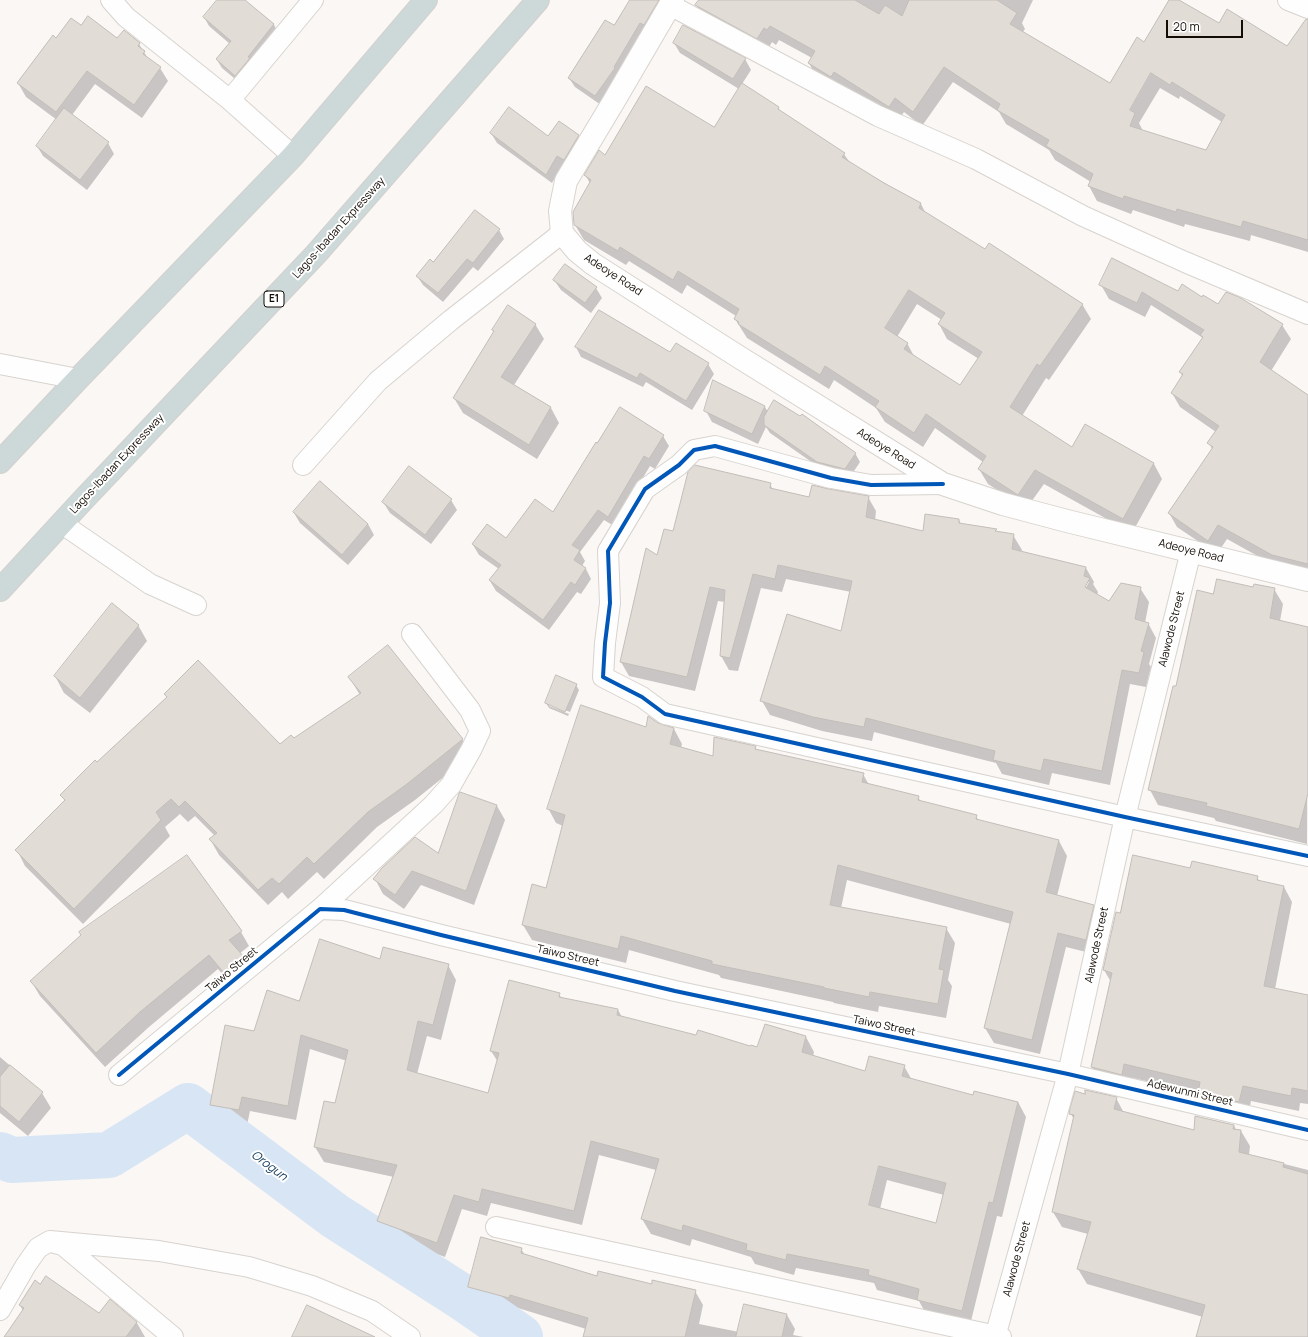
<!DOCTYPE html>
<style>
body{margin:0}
#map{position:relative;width:1308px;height:1337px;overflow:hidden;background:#faf7f5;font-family:Manrope,sans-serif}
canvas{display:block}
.scale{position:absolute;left:1166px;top:20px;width:77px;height:18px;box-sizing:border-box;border:2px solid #130c05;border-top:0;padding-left:5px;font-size:12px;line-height:14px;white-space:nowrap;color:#130c05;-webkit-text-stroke:3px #fff;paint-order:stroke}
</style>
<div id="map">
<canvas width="1308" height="1337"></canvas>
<div class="scale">20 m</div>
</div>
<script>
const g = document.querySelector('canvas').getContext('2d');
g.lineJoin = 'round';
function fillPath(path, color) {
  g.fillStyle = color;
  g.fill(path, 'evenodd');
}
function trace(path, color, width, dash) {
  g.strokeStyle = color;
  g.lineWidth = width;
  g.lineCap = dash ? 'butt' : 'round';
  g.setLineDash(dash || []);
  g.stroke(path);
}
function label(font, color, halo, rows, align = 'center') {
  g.font = font + ' Manrope,sans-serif';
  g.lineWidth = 4;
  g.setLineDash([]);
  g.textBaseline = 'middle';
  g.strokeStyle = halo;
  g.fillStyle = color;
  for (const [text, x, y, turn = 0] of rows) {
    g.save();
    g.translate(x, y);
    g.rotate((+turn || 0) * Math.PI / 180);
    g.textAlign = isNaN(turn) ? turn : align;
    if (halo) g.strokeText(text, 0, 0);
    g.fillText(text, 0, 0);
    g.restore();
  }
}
const shadow = new Path2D(`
 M 218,0 L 243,0 L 274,25 L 279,34 L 241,84 L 222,68 L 217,60 L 230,44 L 209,26 L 204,17 Z
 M 631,0 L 665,0 L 601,105 L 575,87 L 569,78 L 614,26 Z
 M 698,0 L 1033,0 L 1022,23 L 1025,29 L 1022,33 L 1110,85 L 1145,44 L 1171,0 L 1177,0 L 1219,25 L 1287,47 L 1308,30 L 1308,252 L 1251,235 L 1250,241 L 1185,224 L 1184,227 L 1133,210 L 1131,214 L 1097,201 L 1089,186 L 1091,182 L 1055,160 L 1049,150 L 1006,124 L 999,112 L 953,82 L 922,126 L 904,112 L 898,121 L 817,78 L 809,63 L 812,58 L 779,40 L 776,45 L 772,42 L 766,53 L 705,20 L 696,5 L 699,2 ZM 1160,88 L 1179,99 L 1180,96 L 1222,122 L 1207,151 L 1142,131 L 1142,129 L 1139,123 Z
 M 82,27 L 117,40 L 139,44 L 149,60 L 160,68 L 168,81 L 142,118 L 95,84 L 72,115 L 108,143 L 114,154 L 87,190 L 43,156 L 37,146 L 57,120 L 26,97 L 18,83 L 56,39 Z
 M 674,43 L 745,59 L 751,70 L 742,84 L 778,108 L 782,113 L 844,154 L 850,163 L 921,204 L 926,214 L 986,250 L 1082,304 L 1091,319 L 1049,380 L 1046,378 L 1022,416 L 1073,449 L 1086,426 L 1154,464 L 1162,479 L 1132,533 L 1044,484 L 1026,509 L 988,484 L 979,469 L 983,462 L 935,428 L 923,447 L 885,422 L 876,408 L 834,380 L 829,389 L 747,338 L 735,319 L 736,316 L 687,285 L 682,294 L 629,261 L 626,265 L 584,240 L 575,225 L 590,183 L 585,175 L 605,156 L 714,128 L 739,89 L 680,53 ZM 917,304 L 942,320 L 939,324 L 947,339 L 979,359 L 960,387 L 915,358 L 907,343 L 897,337 Z
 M 491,133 L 549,138 L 578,136 L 584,146 L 569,169 L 563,164 L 552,183 L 497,143 Z
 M 499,230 L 504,239 L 478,271 L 473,267 L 443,302 L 423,285 L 417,276 L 433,264 Z
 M 554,280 L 596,288 L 602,298 L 591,313 L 561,290 Z
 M 1101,285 L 1178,292 L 1202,298 L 1219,306 L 1239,298 L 1282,325 L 1291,339 L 1271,371 L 1308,395 L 1308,576 L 1281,569 L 1227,539 L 1217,554 L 1177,527 L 1169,513 L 1212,449 L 1209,443 L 1216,432 L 1180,407 L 1172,393 L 1183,377 L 1180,372 L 1203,338 L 1151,305 L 1145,317 L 1109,299 Z
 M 535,324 L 544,339 L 514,385 L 551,408 L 559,423 L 537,459 L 463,413 L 454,398 L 494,332 L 493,330 Z
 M 676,345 L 708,364 L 714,374 L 692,410 L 646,382 L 643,387 L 581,357 L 576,347 L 670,354 Z
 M 713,382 L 765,407 L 768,412 L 855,453 L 860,462 L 850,477 L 823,470 L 770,433 L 766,427 L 758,444 L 712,422 L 706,411 Z
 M 620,408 L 663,436 L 669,446 L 655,469 L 650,466 L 614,526 L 604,520 L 580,552 L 585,561 L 582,566 L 586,569 L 591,579 L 581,594 L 577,592 L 549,630 L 496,591 L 490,581 L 499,569 L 479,555 L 473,545 L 507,540 L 554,513 Z
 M 320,483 L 368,524 L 374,535 L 348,565 L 300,523 L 294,513 Z
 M 770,484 L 773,490 L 810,498 L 868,497 L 876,511 L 875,521 L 924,532 L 959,520 L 961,524 L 996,530 L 997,533 L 1013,535 L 1022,550 L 1021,552 L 1086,568 L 1094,582 L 1093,584 L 1098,592 L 1097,595 L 1109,602 L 1140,588 L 1149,602 L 1145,623 L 1148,623 L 1156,638 L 1149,664 L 1151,667 L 1146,687 L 1130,684 L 1110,785 L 1052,773 L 1049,785 L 1002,774 L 996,763 L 874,732 L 872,741 L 822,731 L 770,715 L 762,701 L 842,632 L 851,592 L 786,579 L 782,592 L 761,588 L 738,671 L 729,670 L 721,656 L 725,602 L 718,601 L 695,691 L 629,676 L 621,662 L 658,557 L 674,533 ZM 1087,581 L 1089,582 L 1084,591 L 1082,590 Z
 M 451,500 L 457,510 L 431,544 L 390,513 L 383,502 Z
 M 1254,589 L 1274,589 L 1283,604 L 1280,621 L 1308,628 L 1307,844 L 1216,821 L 1214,818 L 1158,805 L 1150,790 L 1177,687 L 1214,595 Z
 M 138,625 L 147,641 L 90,713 L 64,693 L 55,676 Z
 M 349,677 L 462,739 L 471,755 L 415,800 L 377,827 L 324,879 L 317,872 L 288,899 L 282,892 L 268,905 L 219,855 L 210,839 L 215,836 L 195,816 L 188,822 L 180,814 L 165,827 L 170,836 L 83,924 L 25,866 L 17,850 L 65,802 L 62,795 L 167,697 L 165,694 L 280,745 L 293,740 L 360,695 Z
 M 576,685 L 579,690 L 570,712 L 549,704 L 549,706 L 569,714 L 568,716 L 549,708 L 546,703 Z
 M 658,724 L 674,729 L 682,744 L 681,748 L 713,757 L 755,747 L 757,751 L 863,774 L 869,785 L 918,797 L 921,802 L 976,816 L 979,821 L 1059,841 L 1067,856 L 1057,896 L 1093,906 L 1102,921 L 1094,954 L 1066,947 L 1040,1054 L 994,1043 L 985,1028 L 1011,924 L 847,880 L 841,908 L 946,928 L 955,943 L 948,980 L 952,986 L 946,1018 L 879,1006 L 878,1012 L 834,1003 L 833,1002 L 721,978 L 719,975 L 629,950 L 626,963 L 532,940 L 523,925 L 546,889 L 563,826 L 556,823 L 548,808 L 646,728 Z
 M 497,806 L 505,820 L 474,905 L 421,885 L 404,909 L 383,894 L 375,879 L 438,855 Z
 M 1191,869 L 1257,877 L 1260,882 L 1284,887 L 1292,902 L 1275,989 L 1308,996 L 1308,1104 L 1300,1103 L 1299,1111 L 1251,1101 L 1248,1117 L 1208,1107 L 1200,1094 L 1133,1078 L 1130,1089 L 1100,1082 L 1092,1067 L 1111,982 L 1104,970 L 1121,914 Z
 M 241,932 L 249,946 L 239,954 L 251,973 L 233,987 L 218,969 L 149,1027 L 105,1067 L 40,996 L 31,981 L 82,935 Z
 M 381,961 L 448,965 L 456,980 L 441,1040 L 427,1036 L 417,1074 L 489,1094 L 498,1062 L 491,1051 L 559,994 L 562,999 L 618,1010 L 622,1017 L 697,1036 L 751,1048 L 758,1048 L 806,1037 L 814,1052 L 813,1056 L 866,1073 L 904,1066 L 912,1080 L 973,1096 L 1018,1102 L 1026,1117 L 1002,1217 L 997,1216 L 970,1325 L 926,1314 L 919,1301 L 877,1290 L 874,1283 L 796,1268 L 794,1275 L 755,1264 L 751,1257 L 692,1239 L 690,1246 L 651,1234 L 642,1219 L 656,1170 L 599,1155 L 582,1225 L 491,1203 L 487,1216 L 462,1209 L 445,1257 L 387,1236 L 378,1221 L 394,1177 L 324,1162 L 315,1147 L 336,1105 L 347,1061 L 310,1049 L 296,1120 L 250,1111 L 247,1125 L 220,1119 L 211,1104 L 255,1032 L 300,1002 ZM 887,1180 L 944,1195 L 936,1225 L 880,1209 Z
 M 0,1057 L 42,1093 L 51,1108 L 28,1136 L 0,1113 Z
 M 1085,1095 L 1116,1098 L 1124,1113 L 1195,1131 L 1234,1125 L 1236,1130 L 1241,1131 L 1250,1146 L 1249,1155 L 1308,1170 L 1308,1337 L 1197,1337 L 1203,1317 L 1087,1284 L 1078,1269 L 1088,1234 L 1062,1227 L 1053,1212 L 1074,1119 L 1070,1113 Z
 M 521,1249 L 525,1255 L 598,1277 L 695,1291 L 703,1305 L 699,1324 L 739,1332 L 745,1305 L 787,1315 L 795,1329 L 793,1335 L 804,1337 L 584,1337 L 586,1329 L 518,1308 L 517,1311 L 477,1300 L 470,1287 Z
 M 110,1301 L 137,1323 L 145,1337 L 5,1337 L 23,1311 L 20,1305 L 99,1315 Z`);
const river = new Path2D(`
 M 0,1155 L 12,1160 L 109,1155 L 188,1106 L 335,1216 L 459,1295 L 520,1337`);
const building = new Path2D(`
 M 217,0 L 245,0 L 274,24 L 248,57 L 250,58 L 235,76 L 216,59 L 231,41 L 203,17 Z
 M 630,0 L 659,0 L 644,25 L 640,23 L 614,67 L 615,68 L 595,96 L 568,78 L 605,20 L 614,25 Z
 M 699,0 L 855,0 L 879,14 L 885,5 L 902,16 L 909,0 L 997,0 L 1017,13 L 1010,24 L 1110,83 L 1137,37 L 1144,42 L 1169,0 L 1179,0 L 1219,23 L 1227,9 L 1287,46 L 1306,19 L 1308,19 L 1308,240 L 1243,221 L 1241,227 L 1177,209 L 1176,212 L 1124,196 L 1123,199 L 1088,186 L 1093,174 L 1046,146 L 1049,140 L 997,110 L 1000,104 L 944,67 L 913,112 L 895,98 L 889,107 L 834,72 L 831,77 L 808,63 L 815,51 L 770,26 L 767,30 L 764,28 L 757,39 L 695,5 ZM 1151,73 L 1170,85 L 1172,82 L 1225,115 L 1206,150 L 1130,126 L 1135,113 L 1130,110 Z
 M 88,16 L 117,38 L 124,30 L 140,43 L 138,46 L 145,51 L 143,54 L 161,67 L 134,105 L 87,71 L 56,112 L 17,83 L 53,35 L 56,38 L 71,18 L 81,25 Z
 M 683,25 L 746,58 L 733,79 L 673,43 Z
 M 742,83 L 779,107 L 778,109 L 845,153 L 842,157 L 884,183 L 921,203 L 919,208 L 985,249 L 989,243 L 1083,304 L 1040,366 L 1037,364 L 1010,407 L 1072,447 L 1085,424 L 1154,463 L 1123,519 L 1035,470 L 1018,495 L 978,469 L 986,456 L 926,414 L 914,433 L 875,407 L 879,401 L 825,366 L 820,375 L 738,324 L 739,322 L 734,319 L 739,309 L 678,271 L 673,280 L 620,247 L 618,251 L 574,225 L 573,212 L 591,180 L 584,175 L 599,150 L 605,155 L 646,86 L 714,127 ZM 909,290 L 945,313 L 938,324 L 982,352 L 960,385 L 904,349 L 908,343 L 885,328 Z
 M 509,107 L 548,136 L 559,121 L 579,135 L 564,160 L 557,156 L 546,175 L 490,133 Z
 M 64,108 L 109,142 L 80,180 L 36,146 Z
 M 475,210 L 500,229 L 473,263 L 467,259 L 438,293 L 416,276 L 430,259 L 433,262 Z
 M 1112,258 L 1178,291 L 1182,284 L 1202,297 L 1203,295 L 1218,304 L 1226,292 L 1239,297 L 1283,324 L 1260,362 L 1308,395 L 1308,564 L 1272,555 L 1218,525 L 1208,541 L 1168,513 L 1213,447 L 1207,443 L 1219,426 L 1171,393 L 1183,374 L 1179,372 L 1203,337 L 1200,335 L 1204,330 L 1142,292 L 1137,303 L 1099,285 Z
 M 565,264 L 597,287 L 585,303 L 553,280 Z
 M 508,305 L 536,324 L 501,377 L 551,407 L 529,445 L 453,398 L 494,331 L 492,330 Z
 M 599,310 L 670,352 L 676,343 L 709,363 L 686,401 L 640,373 L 637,378 L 575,347 Z
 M 713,380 L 765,406 L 752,434 L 704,411 Z
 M 774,400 L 800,416 L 802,414 L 856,453 L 845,469 L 817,462 L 764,425 L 764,417 Z
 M 620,407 L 664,435 L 649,459 L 644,456 L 608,517 L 598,510 L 572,545 L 580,550 L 574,560 L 586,568 L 575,585 L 571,582 L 543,620 L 489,580 L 501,565 L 472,544 L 487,524 L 506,538 L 535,499 L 553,512 L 596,442 L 597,443 Z
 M 695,465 L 771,483 L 770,488 L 809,497 L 812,485 L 829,489 L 869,496 L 866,517 L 923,531 L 925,514 L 959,519 L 959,523 L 997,529 L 995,531 L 1014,534 L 1012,549 L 1086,567 L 1084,576 L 1090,578 L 1085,587 L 1109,601 L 1121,583 L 1141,587 L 1135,619 L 1149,623 L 1141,651 L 1144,652 L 1139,673 L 1122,670 L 1102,771 L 1044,759 L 1041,771 L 993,760 L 995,751 L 866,718 L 864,727 L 813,717 L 760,701 L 787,614 L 841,631 L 852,581 L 778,565 L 775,579 L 753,574 L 730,658 L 720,656 L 725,590 L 710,587 L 687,677 L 620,662 L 646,548 L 657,555 L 664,529 L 673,531 L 688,472 Z
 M 409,466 L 452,499 L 425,535 L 382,502 Z
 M 320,481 L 368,524 L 342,555 L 293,512 Z
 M 1217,579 L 1253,587 L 1254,584 L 1275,588 L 1270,618 L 1308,627 L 1308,793 L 1299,829 L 1206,806 L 1207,803 L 1148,790 L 1173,686 L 1176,686 L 1197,590 L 1213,594 Z
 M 112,603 L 139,625 L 80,698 L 54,676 Z
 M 388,645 L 463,739 L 407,784 L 368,812 L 314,864 L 307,857 L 279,884 L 272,878 L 258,890 L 209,839 L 217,833 L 185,801 L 179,807 L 171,799 L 156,812 L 161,820 L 74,909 L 15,850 L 65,800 L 60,795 L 95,760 L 97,762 L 167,697 L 164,694 L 198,660 L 280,744 L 291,735 L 294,738 L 361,693 L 348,677 Z
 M 556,675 L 577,684 L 565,712 L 545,703 Z
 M 581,705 L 646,727 L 648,716 L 658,723 L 674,728 L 670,744 L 713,756 L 714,737 L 756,746 L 755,749 L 864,773 L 862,782 L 919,796 L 918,800 L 977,815 L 976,819 L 1059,840 L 1046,892 L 1094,905 L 1086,940 L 1058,933 L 1032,1040 L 984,1028 L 1013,912 L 838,865 L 830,905 L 947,927 L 939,969 L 944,970 L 938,1004 L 870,992 L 869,997 L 824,988 L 824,987 L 712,964 L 712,961 L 621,936 L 618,949 L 522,925 L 532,884 L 546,888 L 565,815 L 547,809 Z
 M 460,792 L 497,805 L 466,891 L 412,871 L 395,895 L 373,879 L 382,868 L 415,837 L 438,853 Z
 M 187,855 L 242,931 L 229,940 L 244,957 L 224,973 L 209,955 L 140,1012 L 96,1053 L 30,981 L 81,935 L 79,932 Z
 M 1133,855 L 1190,868 L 1192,861 L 1258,876 L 1257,880 L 1284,886 L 1264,986 L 1308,995 L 1308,1091 L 1292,1088 L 1291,1096 L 1243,1086 L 1239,1102 L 1198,1093 L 1200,1082 L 1124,1064 L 1122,1075 L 1091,1067 L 1112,973 L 1103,970 L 1116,912 L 1120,913 Z
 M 320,939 L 380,959 L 383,947 L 449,964 L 433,1025 L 418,1021 L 407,1070 L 488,1093 L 499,1053 L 490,1051 L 509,980 L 560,993 L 559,997 L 618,1009 L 617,1015 L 696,1035 L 698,1030 L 750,1046 L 751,1045 L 757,1047 L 765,1024 L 806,1036 L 802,1052 L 865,1071 L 869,1056 L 905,1065 L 902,1076 L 973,1095 L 974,1091 L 1018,1102 L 993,1203 L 989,1202 L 962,1311 L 917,1300 L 919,1289 L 868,1275 L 869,1270 L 787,1254 L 786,1260 L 746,1250 L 747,1244 L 683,1225 L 682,1231 L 641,1219 L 659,1159 L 591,1141 L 574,1211 L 482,1189 L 479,1202 L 454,1195 L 437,1243 L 377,1221 L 397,1165 L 314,1147 L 324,1101 L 335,1103 L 348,1050 L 301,1035 L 288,1106 L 242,1097 L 239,1110 L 210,1105 L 225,1025 L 254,1031 L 267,990 L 299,1001 ZM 879,1166 L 946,1183 L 936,1223 L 869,1205 Z
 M 10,1065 L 43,1092 L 19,1122 L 0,1106 L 0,1077 Z
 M 1085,1090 L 1117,1097 L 1114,1109 L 1194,1130 L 1195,1116 L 1234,1125 L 1233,1129 L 1241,1130 L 1239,1152 L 1284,1163 L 1283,1167 L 1308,1174 L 1308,1337 L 1196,1337 L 1205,1305 L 1077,1269 L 1091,1222 L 1052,1212 L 1074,1115 L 1069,1114 L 1070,1108 L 1075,1091 L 1085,1094 Z
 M 481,1237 L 522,1248 L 521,1253 L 597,1276 L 598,1271 L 652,1284 L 652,1280 L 696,1290 L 685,1337 L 583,1337 L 588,1318 L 510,1295 L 509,1298 L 468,1287 Z
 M 46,1276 L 99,1313 L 110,1299 L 137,1322 L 126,1337 L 4,1337 L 24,1308 L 19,1305 L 35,1280 L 40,1284 Z
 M 744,1304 L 787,1314 L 782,1337 L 736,1337 Z
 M 307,1305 L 375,1337 L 292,1337 Z`);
const minor = new Path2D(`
 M 111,0 L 126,17 L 230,100 L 293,156
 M 1288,0 L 1308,8
 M 670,5 L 878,116 L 976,159 L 1083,216 L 1185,262 L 1308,314
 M 230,100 L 313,0
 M 0,364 L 78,379
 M 303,465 L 378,381 L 451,320 L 562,233
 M 943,484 L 871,485 L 831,478 L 715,446 L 694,450 L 679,465 L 645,489 L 608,551 L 610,603 L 605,643 L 603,677 L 642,697 L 665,714 L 1125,817 L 1308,856
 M 61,523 L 150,584 L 196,605
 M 320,909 L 433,805 L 451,785 L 471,750 L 480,731 L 470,710 L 412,634
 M 119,1075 L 320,909 L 344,910 L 441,935 L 675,991 L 1068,1074 L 1308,1130
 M 496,1227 L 1001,1337
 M 55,1243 L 63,1245 L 173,1337
 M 0,1310 L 26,1265 L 38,1248 L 50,1241 L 159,1251 L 249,1267 L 312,1286 L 372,1311 L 410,1337
 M 995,1337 L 1068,1074 L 1125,817 L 1191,551`);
const tertiary = new Path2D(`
 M 673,0 L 614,101 L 566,181 L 560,211 L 562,233 L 577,251 L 593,264 L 739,357 L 943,484 L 1003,504 L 1067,521 L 1308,580`);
const motorway = new Path2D(`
 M 0,462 L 78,379 L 293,156 L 426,0
 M 0,590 L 83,500 L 316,254 L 538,0`);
const cycleway = new Path2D(`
 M 943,484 L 871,485 L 831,478 L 715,446 L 694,450 L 679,465 L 645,489 L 608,551 L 610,603 L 605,643 L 603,677 L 642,697 L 665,714 L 1125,817 L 1308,856
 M 119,1075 L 320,909 L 344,910 L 441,935 L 675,991 L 1068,1074 L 1308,1130`);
const shields = [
 [274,299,20]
];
const shieldNames = [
 ["E1",274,299]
];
const streetNames = [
 ["Lagos-Ibadan Expressway",339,228,-48],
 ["Adeoye Road",613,275,33],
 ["Adeoye Road",886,449,32],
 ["Lagos-Ibadan Expressway",117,464,-47],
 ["Adeoye Road",1191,551,14],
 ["Alawode Street",1172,629,-76],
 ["Alawode Street",1097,945,-78],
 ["Taiwo Street",568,956,13],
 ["Taiwo Street",232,970,-40],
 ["Taiwo Street",884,1026,12],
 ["Adewunmi Street",1190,1093,13],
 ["Alawode Street",1017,1259,-75]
];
const waterNames = [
 ["Orogun",269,1166,37]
];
fillPath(shadow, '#0003');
trace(river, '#d7e5f4', 46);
fillPath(building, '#e2dcd7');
trace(building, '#c3bdb8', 1);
trace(minor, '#d8d3ce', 22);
trace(tertiary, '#d8d3ce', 24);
trace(motorway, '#d3d0ce', 24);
trace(minor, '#fefefe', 20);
trace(tertiary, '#fefefe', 22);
trace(motorway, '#ccd9d8', 22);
trace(cycleway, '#0057b8', 4);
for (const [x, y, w] of shields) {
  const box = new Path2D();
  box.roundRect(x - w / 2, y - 8, w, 16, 3);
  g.fillStyle = '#fff';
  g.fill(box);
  trace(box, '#130c05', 1);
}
label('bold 10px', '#130c05', null, shieldNames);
label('11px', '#130c05', '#fff', streetNames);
label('italic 12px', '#10385a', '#fff', waterNames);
</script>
